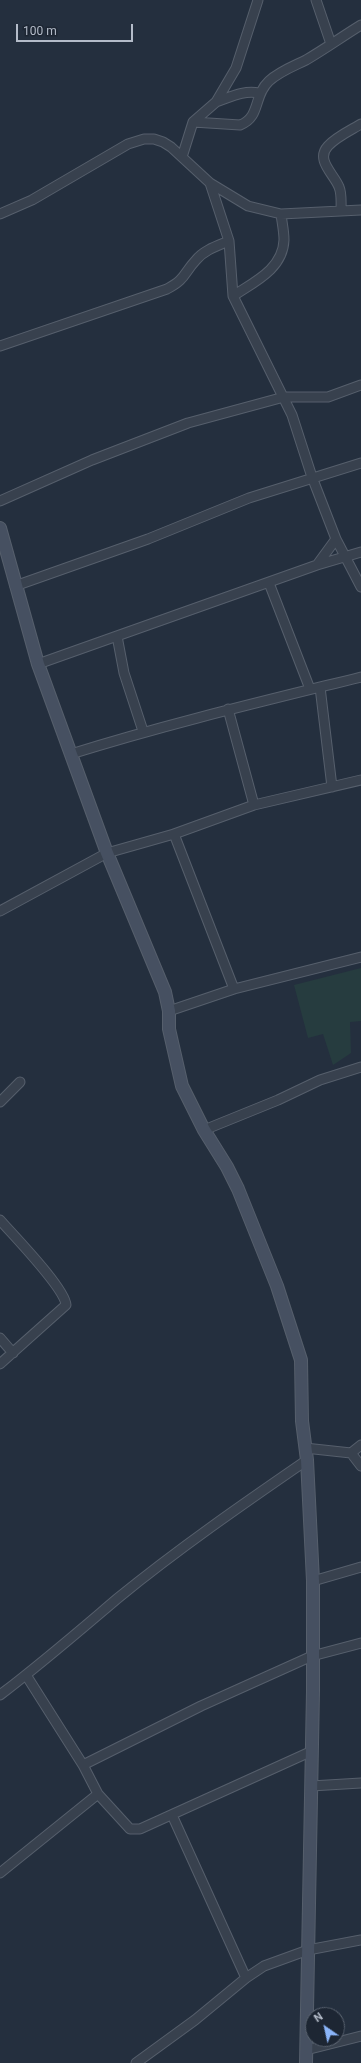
<!DOCTYPE html>
<style>
body{margin:0}
#map{position:relative;width:361px;height:2063px;overflow:hidden;background:#242f3e;font-family:Roboto,sans-serif}
canvas{display:block}
.north{position:absolute;left:305px;top:2007px;width:40px;height:40px;box-sizing:border-box;background:#1d2633;border:1px solid #59626f;border-radius:50%;rotate:326deg;font-size:11px;font-weight:700;line-height:16px;text-align:center;color:#b4bcc9}
.north::after{content:'';display:block;margin:auto;width:14px;height:18px;background:#8ab4f8;clip-path:polygon(50% 0,100% 100%,50% 72%,0 100%)}
.scale{position:absolute;left:16px;top:24px;width:117px;height:18px;box-sizing:border-box;border:2px solid #b4bcc9;border-top:0;padding-left:5px;font-size:12px;line-height:14px;white-space:nowrap;color:#b4bcc9;-webkit-text-stroke:3px #1d2633;paint-order:stroke}
</style>
<div id="map">
<canvas width="361" height="2063"></canvas>
<div class="north">N</div>
<div class="scale">100 m</div>
</div>
<script>
const g = document.querySelector('canvas').getContext('2d');
g.lineJoin = 'round';
function fillPath(path, color) {
  g.fillStyle = color;
  g.fill(path, 'evenodd');
}
function trace(path, color, width, dash) {
  g.strokeStyle = color;
  g.lineWidth = width;
  g.lineCap = dash ? 'butt' : 'round';
  g.setLineDash(dash || []);
  g.stroke(path);
}
const green = new Path2D(`
 M 361,968 L 361,1021 L 350,1022 L 351,1053 L 333,1065 L 323,1034 L 308,1038 L 294,985 Z`);
const street = new Path2D(`
 M 316,0 L 331,44
 M 216,102 C 231,97 243,90 259,93
 M 193,122 L 240,125 C 261,117 253,96 269,81 C 280,71 294,66 306,60 C 325,49 343,36 361,25
 M 182,157 L 193,122 L 216,102 L 236,68 L 258,0
 M 210,183 L 229,241 L 233,296 L 292,415 L 312,477 L 336,539 L 361,587
 M 341,211 C 341,203 342,194 339,187 C 334,174 315,160 328,146 C 336,137 351,130 361,124
 M 0,214 L 32,200 L 128,144 L 144,139 L 154,139 L 163,142 L 171,147 L 210,183 L 248,206 L 281,214 L 361,210
 M 233,296 C 254,282 283,269 284,240 C 284,231 282,223 281,214
 M 0,346 L 167,289 C 186,279 183,274 196,260 C 204,250 217,246 229,241
 M 0,501 L 92,460 L 188,423 L 284,397 L 328,397 L 361,385
 M 317,565 L 336,539
 M 269,583 L 310,689
 M 15,586 L 148,539 L 249,498 L 361,463
 M 117,636 L 124,673 L 143,731
 M 38,664 L 317,565 L 361,552
 M 320,687 L 332,787
 M 228,709 L 254,805
 M 71,754 C 167,724 264,701 361,677
 M 174,834 L 234,989
 M 0,911 L 107,853 L 174,834 L 254,805 L 361,780
 M 169,1011 L 234,989 L 361,957
 M 0,1102 L 20,1082
 M 204,1130 L 278,1100 L 320,1080 L 361,1067
 M 0,1220 C 13,1235 65,1288 66,1305 L 0,1364
 M 0,1338 L 13,1353
 M 305,1448 L 351,1453 L 361,1466
 M 351,1453 L 361,1445
 M 313,1581 L 361,1567
 M 26,1675 L 83,1765 L 98,1794 L 130,1829 L 140,1829 L 312,1751
 M 0,1695 C 41,1664 79,1631 118,1598 C 178,1549 243,1504 307,1460
 M 83,1765 L 201,1706 L 312,1656 L 361,1643
 M 311,1786 L 361,1783
 M 172,1815 L 246,1978
 M 0,1873 L 98,1794
 M 306,2050 L 361,2036
 M 136,2063 L 195,2020 L 246,1978 L 264,1966 L 308,1950 L 361,1940`);
const secondary = new Path2D(`
 M 0,528 L 38,664 L 107,853 L 165,992 L 169,1011 L 169,1029 L 182,1086 L 204,1130 L 227,1167 L 238,1189 L 277,1286 L 301,1360 L 302,1421 L 307,1460 L 313,1581 L 313,1691 L 306,2063`);
fillPath(green, '#263c3f');
trace(street, '#565f6c', 11);
trace(secondary, '#565f6c', 14);
trace(street, '#38414e', 9);
trace(secondary, '#465061', 12);
</script>
